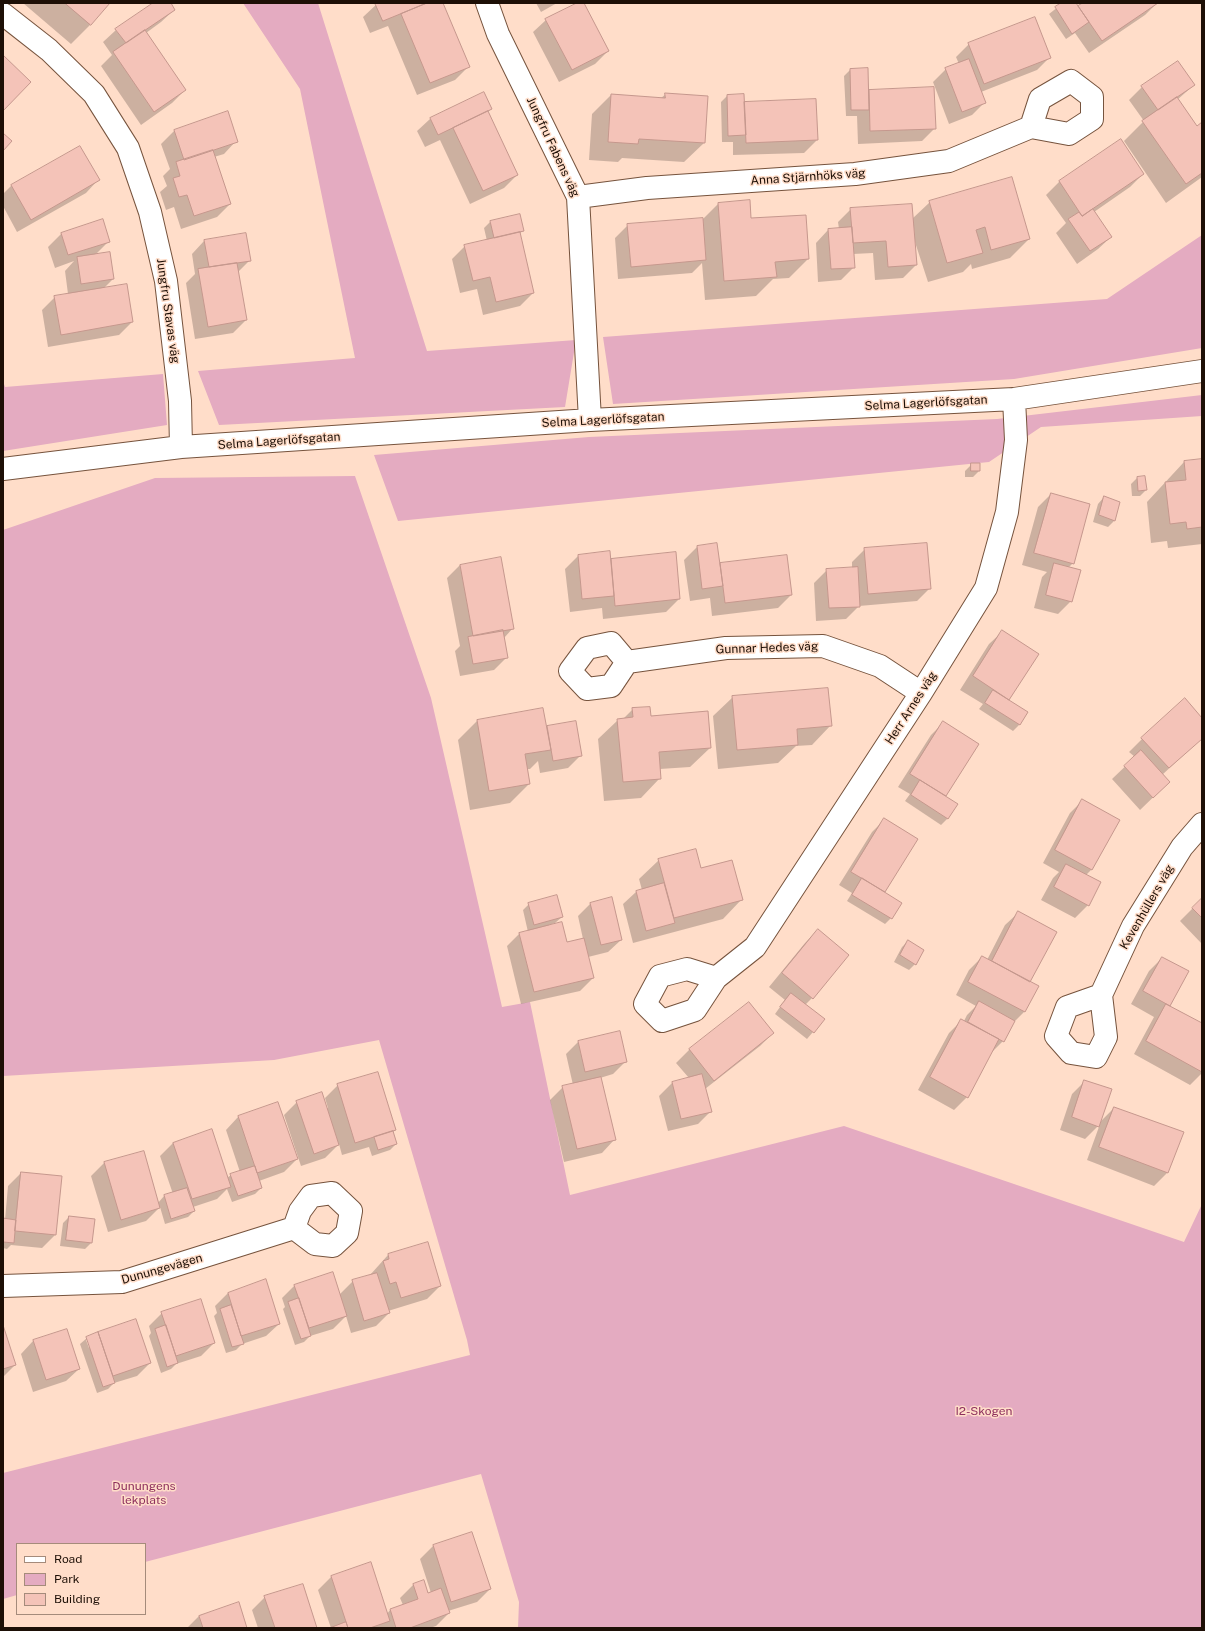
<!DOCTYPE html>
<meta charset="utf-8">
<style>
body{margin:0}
#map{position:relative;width:1205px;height:1631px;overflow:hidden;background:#ffddc9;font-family:"Public Sans",sans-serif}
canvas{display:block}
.frame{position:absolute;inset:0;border:4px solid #1d0f06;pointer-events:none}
.legend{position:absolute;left:16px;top:1543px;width:130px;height:72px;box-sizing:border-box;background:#ffddc9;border:1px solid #a58b7b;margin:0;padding:5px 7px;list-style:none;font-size:12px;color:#1d0f06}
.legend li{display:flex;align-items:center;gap:8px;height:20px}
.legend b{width:20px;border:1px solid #a58b7b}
</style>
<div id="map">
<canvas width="1205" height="1631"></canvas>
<div class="frame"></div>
<ul class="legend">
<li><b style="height:5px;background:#fff"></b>Road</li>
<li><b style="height:11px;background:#e4abc1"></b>Park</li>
<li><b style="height:11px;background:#f4c3b8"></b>Building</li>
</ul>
</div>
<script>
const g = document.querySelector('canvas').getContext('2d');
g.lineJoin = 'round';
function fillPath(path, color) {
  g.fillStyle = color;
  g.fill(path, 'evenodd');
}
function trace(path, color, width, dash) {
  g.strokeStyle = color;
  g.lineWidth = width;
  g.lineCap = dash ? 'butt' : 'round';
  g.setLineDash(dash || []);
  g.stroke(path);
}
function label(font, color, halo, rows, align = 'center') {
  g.font = font + ' "Public Sans",sans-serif';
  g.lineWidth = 3;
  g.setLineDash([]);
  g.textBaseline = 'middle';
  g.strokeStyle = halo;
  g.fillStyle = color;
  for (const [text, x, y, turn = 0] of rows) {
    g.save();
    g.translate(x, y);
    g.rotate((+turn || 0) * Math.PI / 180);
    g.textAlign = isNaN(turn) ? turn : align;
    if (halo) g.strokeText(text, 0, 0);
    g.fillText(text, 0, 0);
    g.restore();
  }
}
const green = new Path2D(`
 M 243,3 L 318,3 L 427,351 L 576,340 L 565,407 L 219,425 L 198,371 L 355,358 L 300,89 Z
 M 1202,235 L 1202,348 L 1014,379 L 613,404 L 603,337 L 1107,299 Z
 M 163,374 L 167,425 L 3,451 L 3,381 L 5,387 Z
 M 1202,395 L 1202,416 L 1041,427 L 989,462 L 398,521 L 374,455 L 589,437 L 997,419 Z
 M 355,476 L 431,698 L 502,1007 L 530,1002 L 570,1195 L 844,1126 L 1184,1242 L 1202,1204 L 1202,1628 L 518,1628 L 519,1602 L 481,1474 L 145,1562 L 145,1544 L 17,1544 L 17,1595 L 3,1599 L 3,1473 L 470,1355 L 467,1340 L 379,1040 L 274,1060 L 3,1076 L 3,530 L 155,478 Z`);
const shadow = new Path2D(`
 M 23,3 L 109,3 L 90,25 L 71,44 Z
 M 155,3 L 170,3 L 174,10 L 161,22 L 146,33 L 185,90 L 172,103 L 141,125 L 101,66 L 112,55 L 103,42 L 116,30 Z
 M 378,3 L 442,3 L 468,67 L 455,80 L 417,95 L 388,26 L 370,33 L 363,17 Z
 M 536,3 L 557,3 L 541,12 Z
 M 579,3 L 583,3 L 608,51 L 595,64 L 559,82 L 533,32 L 546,20 Z
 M 1063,3 L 1075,3 L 1078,8 L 1085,3 L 1157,3 L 1145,15 L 1089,53 L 1075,33 L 1066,39 L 1049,14 Z
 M 969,44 L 1050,57 L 1037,70 L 981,92 L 985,102 L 972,115 L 949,124 L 933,82 L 946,69 L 959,64 L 956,57 Z
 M 850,70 L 868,92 L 869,91 L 935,128 L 922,141 L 858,144 L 857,116 L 846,116 L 844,76 Z
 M 1194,85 L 1177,100 L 1196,127 L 1202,124 L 1202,177 L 1166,203 L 1124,141 L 1144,121 L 1129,100 L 1142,87 Z
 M 666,94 L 707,97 L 704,143 L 684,162 L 622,158 L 618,162 L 589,160 L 592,114 L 611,95 L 661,98 Z
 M 743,95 L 743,105 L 817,140 L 804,153 L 733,155 L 733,142 L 722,142 L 721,102 L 727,96 Z
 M 491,109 L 487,113 L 517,175 L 504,188 L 470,204 L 440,140 L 425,147 L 417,131 L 430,119 Z
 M 174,131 L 236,141 L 224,154 L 214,157 L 230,204 L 217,217 L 181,229 L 174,207 L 166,210 L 160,192 L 167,186 L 163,176 L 170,169 L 161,144 Z
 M 1121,141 L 1143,174 L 1130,187 L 1094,212 L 1111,237 L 1098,249 L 1077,264 L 1056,233 L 1066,223 L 1046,195 L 1059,182 Z
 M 98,180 L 86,193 L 17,232 L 3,206 L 3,194 L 11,186 Z
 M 749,201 L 750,220 L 808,259 L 789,278 L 773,279 L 756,296 L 705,300 L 702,263 L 692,273 L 618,279 L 615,238 L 628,225 L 702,220 L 718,204 Z
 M 930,202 L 1029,239 L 1010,258 L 972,269 L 971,264 L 963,272 L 928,282 L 913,236 L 916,265 L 903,278 L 875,280 L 873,253 L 853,254 L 854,267 L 841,280 L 818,282 L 816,243 L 828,230 L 839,229 L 838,222 L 851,209 L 912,219 Z
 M 103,220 L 109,241 L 95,255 L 113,279 L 103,289 L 132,322 L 119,335 L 48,347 L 42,310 L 55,297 L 68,294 L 65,271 L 74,261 L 55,268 L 48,247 L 61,234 Z
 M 490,222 L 522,231 L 519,234 L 533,293 L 520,306 L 483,315 L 477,289 L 460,293 L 452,259 L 465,246 L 487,241 L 484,228 Z
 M 204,241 L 250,260 L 238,272 L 246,320 L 233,333 L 195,339 L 186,283 L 195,274 L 192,254 Z
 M 1202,460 L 1202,544 L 1168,548 L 1167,541 L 1151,543 L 1147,502 L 1184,462 Z
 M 972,464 L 979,471 L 973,477 L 965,477 L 965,471 Z
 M 1137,478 L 1146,490 L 1140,496 L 1132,496 L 1131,484 Z
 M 1051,494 L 1073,563 L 1068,568 L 1071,601 L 1058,614 L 1034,608 L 1042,577 L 1047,572 L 1022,565 L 1038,507 Z
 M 1104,497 L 1119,503 L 1114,521 L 1108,527 L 1093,522 L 1098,504 Z
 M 697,547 L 719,564 L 786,556 L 791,595 L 778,608 L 712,616 L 710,598 L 690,601 L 684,560 Z
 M 865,549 L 930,588 L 917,601 L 859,606 L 846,619 L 816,621 L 814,583 L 827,570 L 852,568 L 852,562 Z
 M 609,552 L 610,560 L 675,553 L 679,599 L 666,612 L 603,619 L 602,608 L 570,612 L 565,569 L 578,556 Z
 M 460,565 L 513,628 L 504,638 L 507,657 L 494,670 L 460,676 L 455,651 L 460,646 L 447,578 Z
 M 1002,632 L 1008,700 L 1027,713 L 1019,725 L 1013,731 L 979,709 L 983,704 L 960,690 L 989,644 Z
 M 733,697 L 831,725 L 812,745 L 796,746 L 778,763 L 718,769 L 713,716 Z
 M 633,709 L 710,748 L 690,767 L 660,769 L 660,778 L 641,798 L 604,801 L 598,739 L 618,720 L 623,719 Z
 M 1202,719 L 1202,738 L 1162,775 L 1169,782 L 1140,810 L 1112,779 L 1135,757 L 1129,752 L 1142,739 Z
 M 477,721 L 546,728 L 575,722 L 581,755 L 568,768 L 540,773 L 538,761 L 530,769 L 527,769 L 529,784 L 510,803 L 470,810 L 458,740 Z
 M 944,722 L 978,744 L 945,796 L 948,818 L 941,825 L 905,801 L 910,794 L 898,787 L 931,735 Z
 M 1083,800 L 1118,820 L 1091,870 L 1086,875 L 1088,905 L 1075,918 L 1041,900 L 1053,878 L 1059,872 L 1043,863 L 1070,813 Z
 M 885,819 L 917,839 L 884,893 L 891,918 L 885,924 L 847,901 L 852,893 L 839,885 L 872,832 Z
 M 659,860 L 700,869 L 742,899 L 723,919 L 633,943 L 623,904 L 636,892 L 642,890 L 639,879 Z
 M 1202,899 L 1202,944 L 1180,921 Z
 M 591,903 L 621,940 L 608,952 L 588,957 L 593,978 L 580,991 L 521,1004 L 507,946 L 520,933 L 528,932 L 523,910 L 529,904 L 562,917 L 555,923 L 549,925 L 566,943 L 583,939 L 578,916 Z
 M 1018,913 L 1029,982 L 1037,987 L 1024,1012 L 1013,1023 L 1003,1041 L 990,1054 L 967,1097 L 954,1110 L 918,1090 L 949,1033 L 962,1020 L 964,1021 L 967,1015 L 976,1006 L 956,995 L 969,970 L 982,957 L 987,960 L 1005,925 Z
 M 818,930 L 812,998 L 805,1005 L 824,1019 L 807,1039 L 775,1014 L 785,1000 L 769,987 L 805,943 Z
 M 908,941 L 915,964 L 909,970 L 894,962 L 902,947 Z
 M 1162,958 L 1187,972 L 1169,1006 L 1202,1024 L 1202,1073 L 1190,1085 L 1134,1054 L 1154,1017 L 1131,1004 L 1149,971 Z
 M 749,1003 L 773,1033 L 760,1046 L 705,1089 L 711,1111 L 698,1124 L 668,1131 L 659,1096 L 672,1083 L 689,1078 L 676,1063 L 689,1050 Z
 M 578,1042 L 626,1061 L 613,1074 L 600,1078 L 614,1140 L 602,1153 L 564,1162 L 550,1100 L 563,1087 L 573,1085 L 566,1054 Z
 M 1085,1081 L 1099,1123 L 1114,1108 L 1182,1132 L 1167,1173 L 1154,1186 L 1087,1160 L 1100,1124 L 1085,1139 L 1060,1130 L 1072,1094 Z
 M 338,1085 L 395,1130 L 392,1133 L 396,1144 L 390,1150 L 372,1156 L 369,1147 L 342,1155 L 339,1144 L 325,1158 L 301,1166 L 284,1115 L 297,1102 L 328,1108 L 325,1098 Z
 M 238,1117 L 297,1159 L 284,1172 L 259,1181 L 261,1188 L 255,1194 L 232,1202 L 227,1189 L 217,1199 L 193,1207 L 194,1211 L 188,1217 L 165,1224 L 160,1207 L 146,1221 L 108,1232 L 91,1176 L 104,1163 L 143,1152 L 158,1203 L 164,1196 L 173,1194 L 160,1156 L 173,1143 L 212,1131 L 227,1178 L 231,1175 L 240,1172 L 226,1130 Z
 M 21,1173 L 61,1177 L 55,1235 L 42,1248 L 11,1245 L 7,1249 L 3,1248 L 3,1219 L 5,1220 L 8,1186 Z
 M 69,1217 L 91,1243 L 85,1249 L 60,1246 L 63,1223 Z
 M 388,1255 L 440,1286 L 427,1299 L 388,1311 L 389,1313 L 376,1326 L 351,1333 L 346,1316 L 333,1329 L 310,1336 L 304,1342 L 295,1345 L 283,1309 L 285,1307 L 282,1298 L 295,1285 L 339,1295 L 353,1281 L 370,1275 Z
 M 228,1293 L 279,1324 L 266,1336 L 242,1344 L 236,1350 L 226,1353 L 214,1316 L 217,1313 L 215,1306 Z
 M 162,1313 L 214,1343 L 201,1356 L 176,1364 L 171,1369 L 161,1373 L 149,1336 L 151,1333 L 149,1326 Z
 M 3,1328 L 15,1365 L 3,1377 Z
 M 99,1334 L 150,1363 L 137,1376 L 114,1383 L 108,1389 L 97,1393 L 80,1344 L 87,1338 ZM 86,1340 L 88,1340 L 91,1348 L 89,1348 Z
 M 33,1341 L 79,1369 L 66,1381 L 33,1392 L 21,1354 Z
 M 472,1533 L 490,1589 L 477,1602 L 448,1611 L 449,1613 L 436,1626 L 430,1628 L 331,1628 L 318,1590 L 331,1577 L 387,1614 L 390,1610 L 403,1605 L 400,1598 L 413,1585 L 423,1581 L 428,1594 L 431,1593 L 420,1559 L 433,1546 Z
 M 265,1597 L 316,1628 L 258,1628 L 252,1610 Z
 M 238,1604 L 246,1628 L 187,1628 L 199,1616 Z`);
const building = new Path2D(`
 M 65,3 L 110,3 L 91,25 Z
 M 153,3 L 171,3 L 175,10 L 126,43 L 115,29 Z
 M 375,3 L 427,3 L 383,21 Z
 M 427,3 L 443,3 L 470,67 L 430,83 L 401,14 Z
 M 577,3 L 584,3 L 609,51 L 572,70 L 545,19 Z
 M 1061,3 L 1076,3 L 1089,22 L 1072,34 L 1055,7 Z
 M 1083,3 L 1158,3 L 1102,41 L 1078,6 Z
 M 1035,17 L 1051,58 L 984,84 L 968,43 Z
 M 145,30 L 186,90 L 154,112 L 113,52 Z
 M 3,55 L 31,82 L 3,111 Z
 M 969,59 L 986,103 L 962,112 L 945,68 Z
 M 1178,61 L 1195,85 L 1158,110 L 1141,86 Z
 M 868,68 L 869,110 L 851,110 L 850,69 Z
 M 934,87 L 936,129 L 870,131 L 869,90 Z
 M 484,92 L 492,109 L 438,135 L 430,118 Z
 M 665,93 L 708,96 L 705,143 L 639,139 L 638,144 L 608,142 L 611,94 L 665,98 Z
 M 744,94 L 746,135 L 728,136 L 727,95 Z
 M 1177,97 L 1197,126 L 1202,122 L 1202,173 L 1186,184 L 1142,121 Z
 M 816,99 L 818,140 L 746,143 L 744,102 Z
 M 228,111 L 238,142 L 184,160 L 174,130 Z
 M 488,111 L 518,175 L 483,191 L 453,128 Z
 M 3,133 L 12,141 L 3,151 Z
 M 1121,139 L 1144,174 L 1082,216 L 1059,181 Z
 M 80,146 L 100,180 L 31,220 L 11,185 Z
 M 213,150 L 231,204 L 194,216 L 187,195 L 179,197 L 173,178 L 180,176 L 176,162 Z
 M 1012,177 L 1030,239 L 991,250 L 985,227 L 976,230 L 983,253 L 947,263 L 929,201 Z
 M 750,200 L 751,218 L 806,215 L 809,259 L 775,262 L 777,277 L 724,281 L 718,203 Z
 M 912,204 L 917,265 L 888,267 L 886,241 L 853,243 L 850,208 Z
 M 1093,209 L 1112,237 L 1090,251 L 1068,219 L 1079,212 L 1082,216 Z
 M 520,214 L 524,231 L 494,238 L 490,221 Z
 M 703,218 L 706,260 L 631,267 L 627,224 Z
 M 103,219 L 110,242 L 68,255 L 61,233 Z
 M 852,227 L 855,268 L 831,269 L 828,229 Z
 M 520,232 L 534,293 L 496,302 L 490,277 L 473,281 L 464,245 Z
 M 246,233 L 251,261 L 209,267 L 204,240 Z
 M 110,252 L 114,279 L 81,284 L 77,257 Z
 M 237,263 L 247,320 L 208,327 L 198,269 Z
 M 127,284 L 133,322 L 61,335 L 54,296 Z
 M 1202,459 L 1202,527 L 1187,529 L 1186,522 L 1170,524 L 1165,482 L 1186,480 L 1184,461 Z
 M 971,463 L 980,463 L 980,471 L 971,471 Z
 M 1145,476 L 1147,490 L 1138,491 L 1137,477 Z
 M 1051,493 L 1090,504 L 1074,564 L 1034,553 Z
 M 1104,496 L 1120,502 L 1115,521 L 1099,515 Z
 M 717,543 L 723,586 L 702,589 L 697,546 Z
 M 927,543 L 931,589 L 868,594 L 864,548 Z
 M 610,551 L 614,596 L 582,599 L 578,555 Z
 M 676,552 L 680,599 L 615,606 L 611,559 Z
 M 787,555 L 792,595 L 725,603 L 720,563 Z
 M 501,557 L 514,629 L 473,636 L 460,565 Z
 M 1054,563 L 1081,570 L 1072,602 L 1046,595 Z
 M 858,567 L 860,607 L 829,608 L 826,569 Z
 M 503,630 L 508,658 L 473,664 L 468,637 Z
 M 1002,630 L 1039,654 L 1009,700 L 973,676 Z
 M 828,688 L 832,726 L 797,729 L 798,745 L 737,750 L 732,696 Z
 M 993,690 L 1028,712 L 1020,725 L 985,703 Z
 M 1185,698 L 1202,718 L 1202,739 L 1169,768 L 1141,738 Z
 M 650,707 L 651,716 L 708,711 L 711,748 L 659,752 L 661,779 L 623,782 L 617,719 L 633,717 L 632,708 Z
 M 543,708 L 551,750 L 525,754 L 530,784 L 489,791 L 477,720 Z
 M 576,721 L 582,756 L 553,761 L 547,726 Z
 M 943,721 L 979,744 L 946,796 L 910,774 Z
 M 1141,750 L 1170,782 L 1153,798 L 1124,766 Z
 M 920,780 L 958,804 L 948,819 L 911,795 Z
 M 1082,799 L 1120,820 L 1092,870 L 1055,850 Z
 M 884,818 L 918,839 L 885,892 L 851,872 Z
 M 696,849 L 701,868 L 732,860 L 743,900 L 674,918 L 658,859 Z
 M 1066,864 L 1101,882 L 1089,906 L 1054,887 Z
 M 862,878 L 902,903 L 892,919 L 852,895 Z
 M 664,883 L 675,923 L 646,931 L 636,891 Z
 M 557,895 L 563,917 L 534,925 L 528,903 Z
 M 612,897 L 622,940 L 601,945 L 590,903 Z
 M 1202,898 L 1202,918 L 1192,908 Z
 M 1018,911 L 1057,932 L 1030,982 L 992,961 Z
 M 562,922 L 567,942 L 584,938 L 594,978 L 534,992 L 519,933 Z
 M 818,929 L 849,955 L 813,999 L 782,973 Z
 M 908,940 L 924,950 L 916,965 L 900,955 Z
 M 982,956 L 1039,986 L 1025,1012 L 968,982 Z
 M 1162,957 L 1189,971 L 1170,1006 L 1143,991 Z
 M 791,993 L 825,1019 L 814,1033 L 780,1007 Z
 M 979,1001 L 1015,1021 L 1004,1042 L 968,1022 Z
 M 749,1002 L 774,1033 L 714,1081 L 689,1049 Z
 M 1166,1004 L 1202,1023 L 1202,1072 L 1146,1041 Z
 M 961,1019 L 999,1039 L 968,1098 L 930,1077 Z
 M 620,1031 L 627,1062 L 585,1072 L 578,1041 Z
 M 378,1072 L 396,1130 L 355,1143 L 337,1084 Z
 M 702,1074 L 712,1112 L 681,1119 L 672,1082 Z
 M 601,1077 L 616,1140 L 577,1149 L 562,1086 Z
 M 1084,1080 L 1112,1089 L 1099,1127 L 1072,1117 Z
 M 322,1092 L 339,1145 L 314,1154 L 296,1101 Z
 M 278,1102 L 298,1159 L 257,1173 L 238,1116 Z
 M 1114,1107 L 1184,1132 L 1168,1173 L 1099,1147 Z
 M 212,1129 L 231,1187 L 192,1199 L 173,1143 Z
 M 393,1131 L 397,1144 L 378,1150 L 374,1137 Z
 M 144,1151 L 160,1208 L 121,1220 L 104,1162 Z
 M 255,1166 L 262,1188 L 238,1196 L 230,1174 Z
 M 21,1172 L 62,1176 L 56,1235 L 15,1231 Z
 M 187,1188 L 195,1211 L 171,1219 L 164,1195 Z
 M 69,1216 L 95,1219 L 92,1243 L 66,1240 Z
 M 3,1218 L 16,1220 L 14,1243 L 3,1242 Z
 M 428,1242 L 441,1286 L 401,1298 L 396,1282 L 390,1284 L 383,1261 L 389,1259 L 388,1254 Z
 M 333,1272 L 347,1316 L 309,1328 L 294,1285 Z
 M 377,1273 L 390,1313 L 364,1321 L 352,1280 Z
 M 266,1279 L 280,1324 L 241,1336 L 228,1293 Z
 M 299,1298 L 311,1336 L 301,1339 L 288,1302 Z
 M 201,1299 L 215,1343 L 176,1356 L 161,1312 Z
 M 231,1305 L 244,1344 L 232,1347 L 220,1309 Z
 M 136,1319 L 151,1363 L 113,1376 L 98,1332 Z
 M 3,1325 L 16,1365 L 3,1369 Z
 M 166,1325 L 178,1363 L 167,1367 L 155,1329 Z
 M 67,1329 L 80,1369 L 46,1380 L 33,1340 Z
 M 98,1332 L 115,1383 L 103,1387 L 86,1337 Z
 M 472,1532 L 491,1589 L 451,1602 L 433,1545 Z
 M 371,1562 L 390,1621 L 370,1628 L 348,1628 L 331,1576 Z
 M 424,1580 L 428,1593 L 441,1588 L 450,1613 L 410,1628 L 396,1628 L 390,1609 L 418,1599 L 413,1584 Z
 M 303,1584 L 317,1628 L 275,1628 L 264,1596 Z
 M 239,1602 L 247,1628 L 203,1628 L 199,1616 Z
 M 346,1622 L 348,1628 L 330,1628 Z`);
const minor = new Path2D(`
 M 487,3 L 498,34 L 578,197 L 590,420
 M 3,14 L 49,50 L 94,94 L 128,148 L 150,212 L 166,281 L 180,401 L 181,447
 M 578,197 L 647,188 L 855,174 L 949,161 L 1031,127 L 1069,134 L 1092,119 L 1092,97 L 1071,81 L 1040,99 L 1031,127
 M 3,469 L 181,447 L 590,420 L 1014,399 L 1202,371
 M 627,662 L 611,643 L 587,648 L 570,671 L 587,689 L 611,686 L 627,662 L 726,648 L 823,646 L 880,666 L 921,693
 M 716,978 L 687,969 L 660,976 L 645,1004 L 662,1021 L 695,1010 L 716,978 L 755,947 L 921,693 L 986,588 L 1007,512 L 1016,440 L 1014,399
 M 1101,995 L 1067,1007 L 1056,1036 L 1071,1053 L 1096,1057 L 1106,1037 L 1101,995 L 1133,926 L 1182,847 L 1202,824
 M 332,1193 L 351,1211 L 347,1233 L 333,1246 L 315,1244 L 294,1228 L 300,1211 L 311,1196 Z
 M 3,1286 L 122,1282 L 294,1228`);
const streetNames = [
 ["Jungfru Fabens väg",553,147,65],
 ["Anna Stjärnhöks väg",808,177,-4],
 ["Jungfru Stavas väg",168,311,82],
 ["Selma Lagerlöfsgatan",926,403,-3],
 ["Selma Lagerlöfsgatan",603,420,-3],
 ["Selma Lagerlöfsgatan",279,441,-4],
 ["Gunnar Hedes väg",767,648,-2],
 ["Herr Arnes väg",911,708,-57],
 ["Kevenhüllers väg",1147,907,-60],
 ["Dunungevägen",162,1269,-16]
];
const parkNames = [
 ["I2-Skogen",984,1411],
 ["Dunungens",144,1486],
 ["lekplats",144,1500]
];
fillPath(green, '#e4abc1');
fillPath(shadow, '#0003');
fillPath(building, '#f4c3b8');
trace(building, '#c5978d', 1);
trace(minor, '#76533d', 24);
trace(minor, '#fff', 22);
label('12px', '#1d0f06', '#ffddc9', streetNames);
label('12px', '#8e305e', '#ffddc9', parkNames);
</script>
